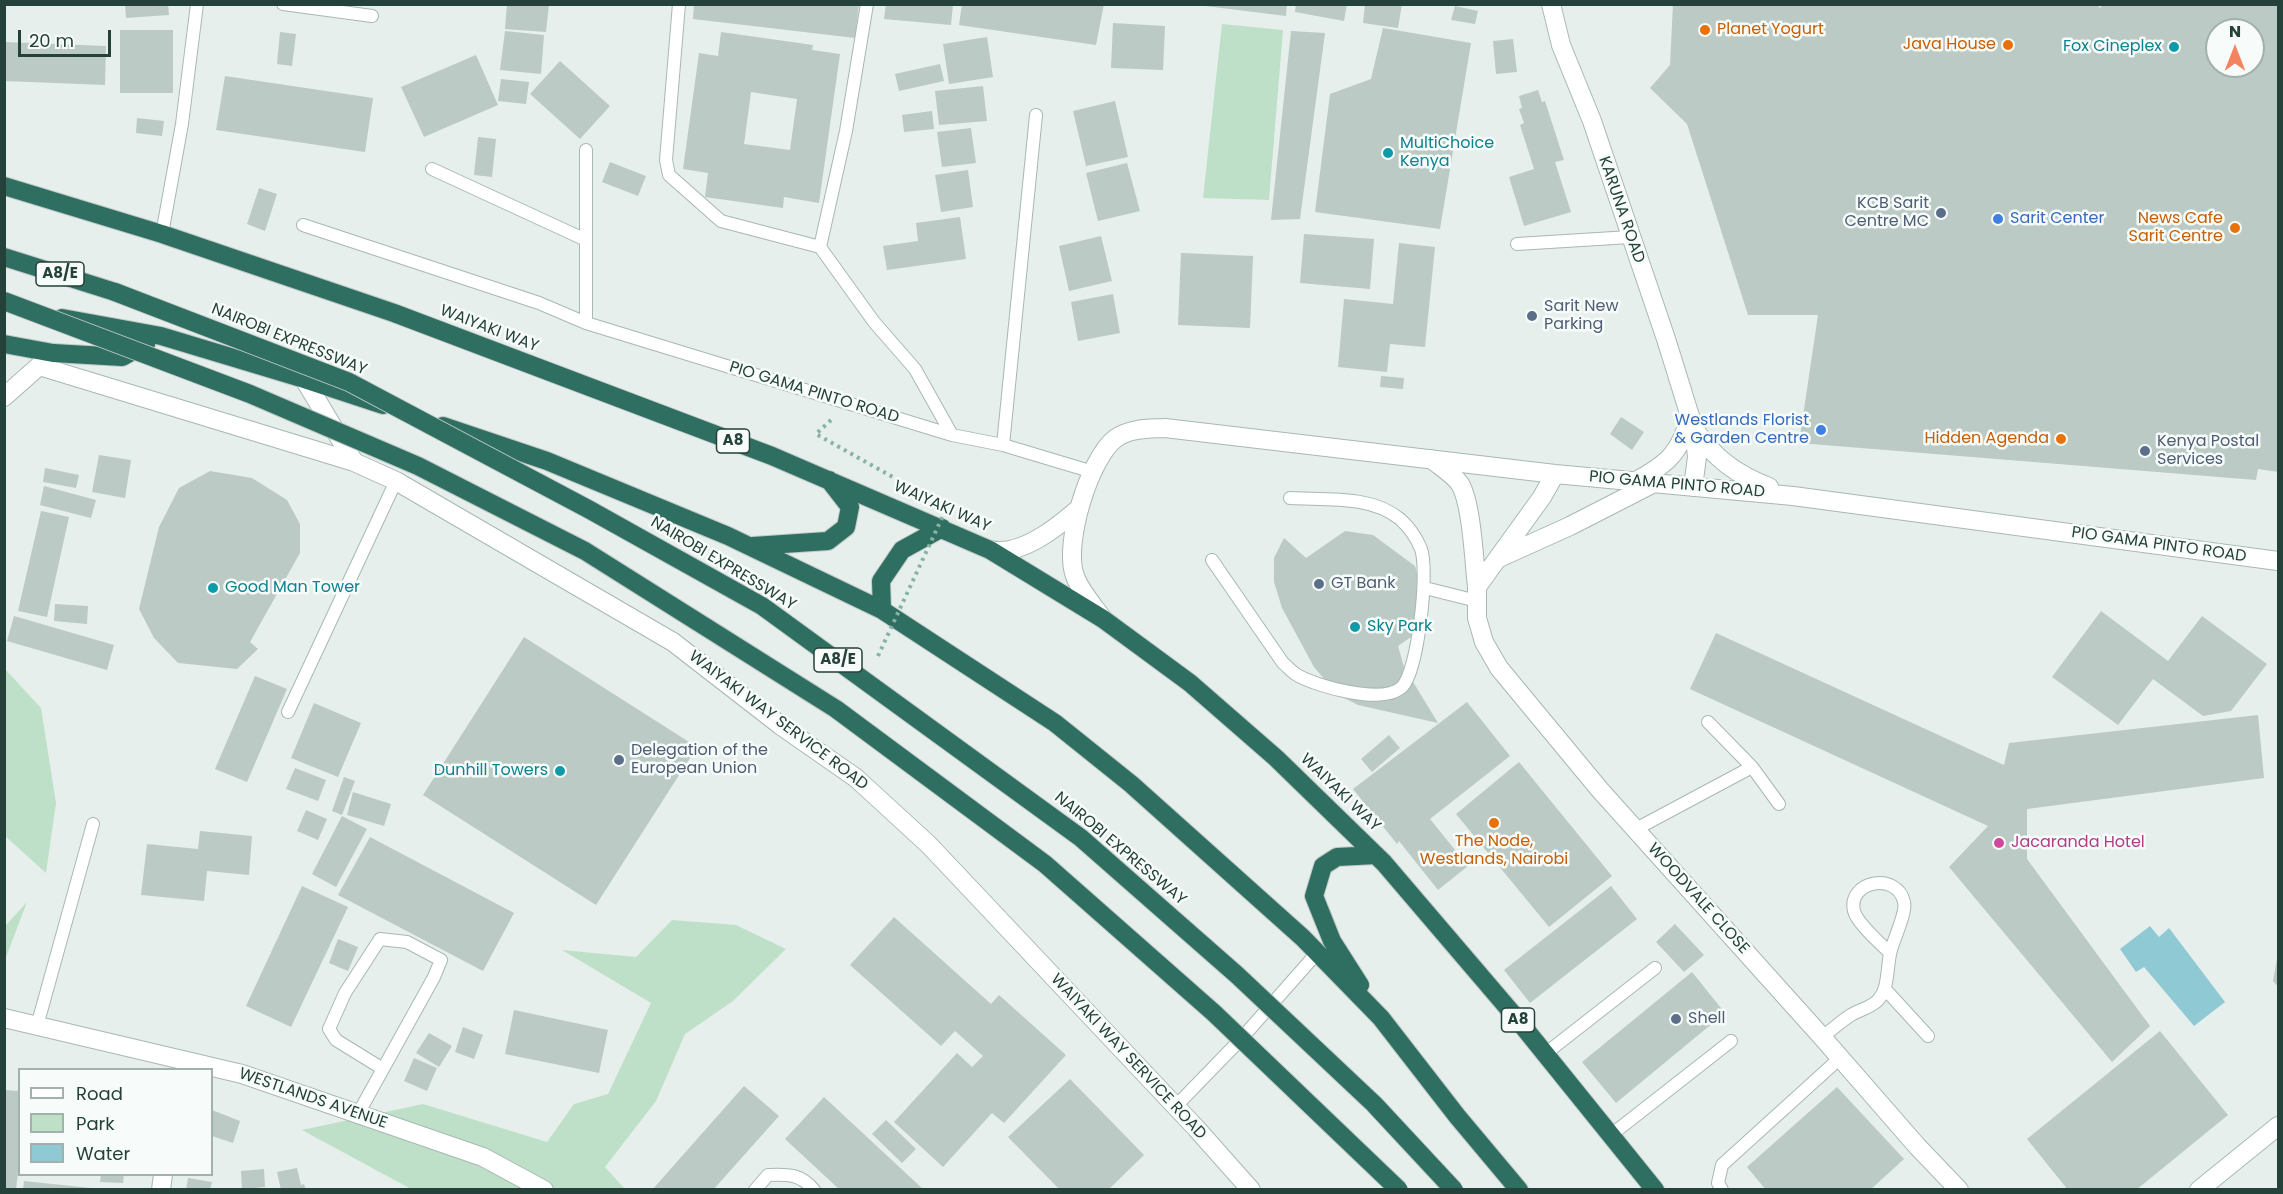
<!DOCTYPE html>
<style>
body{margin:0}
#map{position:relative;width:2283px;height:1194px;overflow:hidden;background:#e6efeb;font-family:Poppins,sans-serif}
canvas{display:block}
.frame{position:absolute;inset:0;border:6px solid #24423a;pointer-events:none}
.legend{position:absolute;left:18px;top:1068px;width:195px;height:108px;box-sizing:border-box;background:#f7fbf9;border:2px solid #a3b1ad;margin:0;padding:8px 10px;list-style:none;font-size:18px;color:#24423a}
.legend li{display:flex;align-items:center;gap:12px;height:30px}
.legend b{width:30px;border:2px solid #a3b1ad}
.north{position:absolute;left:2205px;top:18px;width:60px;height:60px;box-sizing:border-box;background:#f7fbf9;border:2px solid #a3b1ad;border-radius:50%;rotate:0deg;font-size:16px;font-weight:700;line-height:24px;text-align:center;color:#24423a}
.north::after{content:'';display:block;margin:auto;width:21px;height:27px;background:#f4845f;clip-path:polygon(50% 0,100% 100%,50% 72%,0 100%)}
.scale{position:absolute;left:18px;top:30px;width:93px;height:27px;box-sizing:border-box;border:3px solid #24423a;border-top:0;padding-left:8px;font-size:18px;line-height:21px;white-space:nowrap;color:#24423a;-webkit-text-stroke:4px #f7fbf9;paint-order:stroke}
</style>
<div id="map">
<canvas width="2283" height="1194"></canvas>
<div class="frame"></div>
<ul class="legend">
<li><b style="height:8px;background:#fff"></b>Road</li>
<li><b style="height:16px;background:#bfe0c8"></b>Park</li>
<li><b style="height:16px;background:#8ec9d4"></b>Water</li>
</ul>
<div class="north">N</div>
<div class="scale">20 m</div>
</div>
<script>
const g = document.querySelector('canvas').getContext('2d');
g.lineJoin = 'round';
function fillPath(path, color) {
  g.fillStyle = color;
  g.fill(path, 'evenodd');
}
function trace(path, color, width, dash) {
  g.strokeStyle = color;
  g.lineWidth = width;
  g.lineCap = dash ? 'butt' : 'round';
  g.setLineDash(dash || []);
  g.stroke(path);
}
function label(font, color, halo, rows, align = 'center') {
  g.font = font + ' Poppins,sans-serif';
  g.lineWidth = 5;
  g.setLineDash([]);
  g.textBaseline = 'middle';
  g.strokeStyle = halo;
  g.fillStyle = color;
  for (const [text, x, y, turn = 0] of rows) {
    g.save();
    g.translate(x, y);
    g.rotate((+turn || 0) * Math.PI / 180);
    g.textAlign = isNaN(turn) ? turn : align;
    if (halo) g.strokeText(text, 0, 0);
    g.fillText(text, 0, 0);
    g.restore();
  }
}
const green = new Path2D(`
 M 1222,24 L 1283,30 L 1269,200 L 1203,198 Z
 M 5,669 L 41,708 L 56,803 L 46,873 L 5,836 Z
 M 27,902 L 5,960 L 5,926 Z
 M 672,920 L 736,925 L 786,949 L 733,1001 L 685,1034 L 656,1101 L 605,1167 L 625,1189 L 411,1189 L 302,1130 L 423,1104 L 547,1142 L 574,1104 L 608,1094 L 651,1003 L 562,950 L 636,957 Z`);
const water = new Path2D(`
 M 2150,926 L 2159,937 L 2169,928 L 2225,1002 L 2194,1026 L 2144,967 L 2136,972 L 2120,949 Z`);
const building = new Path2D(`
 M 125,4 L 168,4 L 169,15 L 126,18 Z
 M 507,4 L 549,4 L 546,32 L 505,29 Z
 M 694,4 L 859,4 L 855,38 L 693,19 Z
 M 886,4 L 953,4 L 951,25 L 884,19 Z
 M 962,4 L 1104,4 L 1096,45 L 959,25 Z
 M 1189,4 L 1287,4 L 1286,16 Z
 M 1296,4 L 1347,4 L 1344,21 L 1295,12 Z
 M 1365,4 L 1402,4 L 1398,28 L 1363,23 Z
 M 1673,4 L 2097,4 L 2100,8 L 2104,4 L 2278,4 L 2278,472 L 2258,469 L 2256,480 L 1799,443 L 1818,315 L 1748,315 L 1687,124 L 1650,88 L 1670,65 ZM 2217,30 L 2253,30 L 2253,66 L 2217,66 Z
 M 1455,6 L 1478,11 L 1475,24 L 1451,20 Z
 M 1113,23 L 1165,26 L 1163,70 L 1111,68 Z
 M 1383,28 L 1471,43 L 1440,229 L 1315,212 L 1330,94 L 1371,79 Z
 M 120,30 L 173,30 L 173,93 L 120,93 Z
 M 505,31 L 544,35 L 541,74 L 500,70 Z
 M 1291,31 L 1325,33 L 1300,219 L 1271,220 Z
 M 280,32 L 296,34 L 292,66 L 277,64 Z
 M 721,32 L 813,45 L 812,50 L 840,54 L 819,203 L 784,197 L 783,208 L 705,197 L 708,173 L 683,169 L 699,53 L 718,56 ZM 751,92 L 797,99 L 790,150 L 744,144 Z
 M 987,37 L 993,77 L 949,84 L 943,44 Z
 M 1513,39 L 1517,72 L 1496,74 L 1493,41 Z
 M 4,42 L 106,46 L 105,85 L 4,81 Z
 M 476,55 L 498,105 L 424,137 L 401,87 Z
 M 560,61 L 610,106 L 580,139 L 530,94 Z
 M 940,64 L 944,81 L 899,91 L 895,74 Z
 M 225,76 L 373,98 L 365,152 L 216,130 Z
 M 501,79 L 529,82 L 526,104 L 498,101 Z
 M 983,86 L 987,121 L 939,125 L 935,91 Z
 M 1538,90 L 1542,102 L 1545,101 L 1564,160 L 1555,162 L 1571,212 L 1524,226 L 1509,177 L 1534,169 L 1520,125 L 1524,123 L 1519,109 L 1522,108 L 1519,96 Z
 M 1115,101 L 1128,157 L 1086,166 L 1073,111 Z
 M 932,111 L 934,129 L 904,132 L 902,115 Z
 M 137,118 L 164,121 L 162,136 L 136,133 Z
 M 971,128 L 976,163 L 942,167 L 937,132 Z
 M 478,137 L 496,139 L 492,177 L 474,175 Z
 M 610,162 L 646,176 L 638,196 L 602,182 Z
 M 1127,163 L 1140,211 L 1098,221 L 1086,173 Z
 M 968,170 L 973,207 L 941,212 L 935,175 Z
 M 259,188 L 277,194 L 265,231 L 247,224 Z
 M 960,217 L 966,259 L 887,270 L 883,246 L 918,241 L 916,223 Z
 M 1304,234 L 1374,239 L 1370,289 L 1300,283 Z
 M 1101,236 L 1112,281 L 1069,291 L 1059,246 Z
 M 1399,243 L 1435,247 L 1425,347 L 1390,344 L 1387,372 L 1338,367 L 1344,299 L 1393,304 Z
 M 1181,253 L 1253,256 L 1250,328 L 1178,325 Z
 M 1113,294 L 1120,333 L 1078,341 L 1071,302 Z
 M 1381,376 L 1404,378 L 1403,389 L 1380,387 Z
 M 1621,417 L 1644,432 L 1632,450 L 1610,434 Z
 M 99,455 L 131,460 L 125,498 L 92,492 Z
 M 45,468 L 79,475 L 76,488 L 43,482 Z
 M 210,471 L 252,478 L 287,500 L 300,524 L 300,553 L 250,642 L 258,649 L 237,669 L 178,663 L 154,638 L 139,609 L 159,527 L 179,488 Z
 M 44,486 L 96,500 L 91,518 L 40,505 Z
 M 41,511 L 69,517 L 47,617 L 18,611 Z
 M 1345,531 L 1373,535 L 1415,566 L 1421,588 L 1414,635 L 1398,646 L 1404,667 L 1438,723 L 1358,705 L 1338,695 L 1314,667 L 1282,608 L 1274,582 L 1274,558 L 1284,538 L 1306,558 Z
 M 55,604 L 88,606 L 87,624 L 54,621 Z
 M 2101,611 L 2168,661 L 2202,616 L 2267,664 L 2231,711 L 2203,716 L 2153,679 L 2118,725 L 2052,677 Z
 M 14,616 L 114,645 L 107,670 L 7,641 Z
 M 1716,633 L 2004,765 L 2009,743 L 2258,715 L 2264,778 L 2027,809 L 2027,859 L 2150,1026 L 2112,1062 L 1949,867 L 1988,826 L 1690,689 Z
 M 524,637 L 697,747 L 596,905 L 423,795 Z
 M 255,676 L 287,689 L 247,782 L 215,769 Z
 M 1467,702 L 1510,756 L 1430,819 L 1468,866 L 1438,890 L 1399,841 L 1397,844 L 1353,789 Z
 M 314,703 L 361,723 L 338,777 L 291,758 Z
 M 1389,735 L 1400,748 L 1372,772 L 1361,759 Z
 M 1519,762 L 1612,876 L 1549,927 L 1456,814 Z
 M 295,768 L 326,780 L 318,801 L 286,789 Z
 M 344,777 L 355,781 L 342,815 L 332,811 Z
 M 353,792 L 391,804 L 384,826 L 347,815 Z
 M 306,810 L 327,819 L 318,840 L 297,831 Z
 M 342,816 L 367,829 L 336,887 L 312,874 Z
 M 200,831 L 252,836 L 249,875 L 207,871 L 204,901 L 141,895 L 147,844 L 198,849 Z
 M 370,837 L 514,913 L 483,971 L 338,895 Z
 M 302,886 L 348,907 L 291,1027 L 246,1006 Z
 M 1611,886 L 1637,919 L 1530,1003 L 1504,970 Z
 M 894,917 L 991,1004 L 999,995 L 1066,1055 L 1004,1123 L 992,1113 L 943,1167 L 894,1122 L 957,1053 L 972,1067 L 983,1056 L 955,1031 L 941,1046 L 850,965 Z
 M 1675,924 L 1704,955 L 1684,972 L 1656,942 Z
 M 338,939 L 358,947 L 348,971 L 329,963 Z
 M 2277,959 L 2278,959 L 2278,987 L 2273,981 Z
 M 1692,972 L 1725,1013 L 1616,1103 L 1582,1062 Z
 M 514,1010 L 608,1030 L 599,1073 L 505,1054 Z
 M 463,1027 L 483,1035 L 474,1059 L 455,1052 Z
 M 2160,1031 L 2228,1115 L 2136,1190 L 2068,1190 L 2027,1139 Z
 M 429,1033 L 452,1046 L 439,1067 L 416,1053 Z
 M 414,1058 L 437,1068 L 427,1091 L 404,1081 Z
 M 1070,1079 L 1144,1155 L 1108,1190 L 1060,1190 L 1008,1137 Z
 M 744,1086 L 779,1116 L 713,1190 L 652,1190 Z
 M 1837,1087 L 1904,1159 L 1870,1190 L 1766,1190 L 1747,1167 Z
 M 4,1090 L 20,1091 L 20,1154 L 16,1190 L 4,1190 Z
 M 824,1097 L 924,1190 L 840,1190 L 785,1139 Z
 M 212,1110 L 240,1121 L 233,1143 L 212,1136 Z
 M 886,1120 L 916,1149 L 902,1163 L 872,1134 Z
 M 297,1168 L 301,1185 L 304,1184 L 306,1190 L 281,1190 L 277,1172 Z
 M 264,1169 L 265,1187 L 242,1189 L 241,1171 Z
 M 101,1174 L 124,1174 L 123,1183 L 100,1182 Z
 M 188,1178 L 212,1182 L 210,1190 L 186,1190 Z
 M 24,1181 L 91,1188 L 91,1190 L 23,1190 Z`);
const path = new Path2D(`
 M 831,420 L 816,434 L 907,485`);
const lane = new Path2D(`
 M 283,4 L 372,16
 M 679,4 L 666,160 L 669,175 L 721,221 L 820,247 L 874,322 L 915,369 L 952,435
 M 432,169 L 586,240
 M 303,225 L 539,303 L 586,323 L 952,435 L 1003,445 L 1093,472
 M 162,234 L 182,124 L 197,4
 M 1517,244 L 1630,237
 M 820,247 L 846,131 L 867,4
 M 586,323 L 586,150
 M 1003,445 L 1036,115
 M 1212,560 L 1283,663 C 1288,667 1292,672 1297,675 C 1318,687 1383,705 1402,687 C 1418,671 1429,571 1421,549 C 1417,539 1409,527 1400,519 C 1371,495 1326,500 1290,498
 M 1425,588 L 1477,601
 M 288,712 L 396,481
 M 1708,722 L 1752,767
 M 1636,829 L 1752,767 L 1779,804
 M 1885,989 L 1928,1036
 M 37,1026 L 93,824
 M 1822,1037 C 1832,1030 1841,1021 1851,1015 C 1859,1010 1869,1008 1876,1002 C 1890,990 1886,967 1891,950 C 1894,939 1907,911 1904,902 C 1897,871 1847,881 1854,911 C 1857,923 1880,943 1890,953
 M 1545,1054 L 1655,968
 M 1175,1107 L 1241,1039 L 1317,953
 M 358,1114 L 434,977 L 441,960 L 407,942 L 380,939 L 345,993 L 329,1029 L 336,1040 L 383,1069
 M 1611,1135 L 1731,1041
 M 755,1190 L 768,1175 C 788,1174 801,1174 814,1190
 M 1722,1190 L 1718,1183 L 1722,1165 L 1840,1058`);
const street = new Path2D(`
 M 1551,4 L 1561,45 L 1592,121 L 1666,339 L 1694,429 L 1697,457 L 1693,487
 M 39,366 L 354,462
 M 304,379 L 354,462 L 396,481 L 673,642 L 780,725 L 856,778 L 929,845 L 1196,1128 L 1251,1190
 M 4,397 L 48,358
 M 1695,430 C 1714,458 1737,475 1769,487
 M 1431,459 C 1441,467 1453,474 1460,484 C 1472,504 1474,562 1477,587
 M 1555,474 L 1542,497 L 1477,587 L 1477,618 L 1484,642 L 1499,668 L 1600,790 L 1822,1037 L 1917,1146 L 1959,1190
 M 1634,482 C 1666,465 1680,454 1690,417
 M 990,550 C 1020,557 1056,528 1077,510
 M 1499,558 L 1570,526 L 1652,484
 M 1103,619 C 1094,606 1080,591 1075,576 C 1063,545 1089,458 1116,438 C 1131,428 1148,429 1165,428 L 1555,474 L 1793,496 L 2278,561
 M 4,1018 L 242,1074 L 483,1157 L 544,1190
 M 161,1190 L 163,1174`);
const secondary = new Path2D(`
 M 2199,1190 L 2278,1126`);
const highway = new Path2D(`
 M 4,186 L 162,234 L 394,313 L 772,456 L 990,550 L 1103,619 L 1190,683 L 1276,758 L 1384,863 L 1513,1014 L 1655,1190
 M 4,257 L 115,292
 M 62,318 L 161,336 L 304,379 L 383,405
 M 4,344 L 53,353 L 122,357 L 146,344
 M 443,426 L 547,461 L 728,536 L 882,610 L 1055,723 L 1131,784 L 1303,938 L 1381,1018 L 1457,1116 L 1519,1190
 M 753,546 L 828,541 L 846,527 L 850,507 L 829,480
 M 882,610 L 881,581 L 902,550 L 942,528
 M 1360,985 L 1332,941 L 1314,896 L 1323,866 L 1337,857 L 1376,855`);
const pathBridge = new Path2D(`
 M 878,656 L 947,507`);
const highwayBridge = new Path2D(`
 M 115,292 L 349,382 L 590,510 L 762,606 L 1081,838 L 1237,975 L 1374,1104 L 1454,1190
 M 4,301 L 250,394 L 418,466 L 585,551 L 836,709 L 1045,864 L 1214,1013 L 1399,1190`);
const markers = [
 [1705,30,6,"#e8710a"],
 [2008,45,6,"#e8710a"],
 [2174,47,6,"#0f9aa8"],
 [1388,153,6,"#0f9aa8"],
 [1941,213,6,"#5c6f8a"],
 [1998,219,6,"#3f7fe0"],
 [2235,228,6,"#e8710a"],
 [1532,316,6,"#5c6f8a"],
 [1821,430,6,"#3f7fe0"],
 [2061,439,6,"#e8710a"],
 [2145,451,6,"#5c6f8a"],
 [1319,584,6,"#5c6f8a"],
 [213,588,6,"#0f9aa8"],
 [1355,627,6,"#0f9aa8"],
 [619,760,6,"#5c6f8a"],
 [560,771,6,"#0f9aa8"],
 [1494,823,6,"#e8710a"],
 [1999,843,6,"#d1479c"],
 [1676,1019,6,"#5c6f8a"]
];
const shields = [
 [60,274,48],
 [733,441,33],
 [838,660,48],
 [1518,1020,33]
];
const shieldNames = [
 ["A8/E",60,274],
 ["A8",733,441],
 ["A8/E",838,660],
 ["A8",1518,1020]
];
const foodNames = [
 ["Planet Yogurt",1717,30,"left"],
 ["Java House",1996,45],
 ["News Cafe",2223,219],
 ["Sarit Centre",2223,237],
 ["Hidden Agenda",2049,439],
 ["The Node,",1494,842,"center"],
 ["Westlands, Nairobi",1494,860,"center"]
];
const cultureNames = [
 ["Fox Cineplex",2162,47,"right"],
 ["MultiChoice",1400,144],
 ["Kenya",1400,162],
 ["Good Man Tower",225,588],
 ["Sky Park",1367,627],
 ["Dunhill Towers",548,771,"right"]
];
const serviceNames = [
 ["KCB Sarit",1929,204,"right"],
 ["Centre MC",1929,222,"right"],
 ["Sarit New",1544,307],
 ["Parking",1544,325],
 ["Kenya Postal",2157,442],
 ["Services",2157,460],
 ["GT Bank",1331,584],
 ["Delegation of the",631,751],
 ["European Union",631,769],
 ["Shell",1688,1019]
];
const streetNames = [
 ["KARUNA ROAD",1621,210,71],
 ["WAIYAKI WAY",489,329,21],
 ["NAIROBI EXPRESSWAY",289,340,22],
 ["PIO GAMA PINTO ROAD",814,393,17],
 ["PIO GAMA PINTO ROAD",1677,485,5],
 ["WAIYAKI WAY",942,507,24],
 ["PIO GAMA PINTO ROAD",2159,545,8],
 ["NAIROBI EXPRESSWAY",723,564,31],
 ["WAIYAKI WAY SERVICE ROAD",778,721,37],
 ["WAIYAKI WAY",1340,793,44],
 ["NAIROBI EXPRESSWAY",1120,849,40],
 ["WOODVALE CLOSE",1698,899,48],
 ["WAIYAKI WAY SERVICE ROAD",1128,1057,47],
 ["WESTLANDS AVENUE",313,1099,19]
];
const shopNames = [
 ["Sarit Center",2010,219],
 ["Westlands Florist",1809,421,"right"],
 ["& Garden Centre",1809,439,"right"]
];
const hotelNames = [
 ["Jacaranda Hotel",2011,843]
];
fillPath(green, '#bfe0c8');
fillPath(water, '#8ec9d4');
fillPath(building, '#bbcac4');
trace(lane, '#a8b8b2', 14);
trace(street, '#a8b8b2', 20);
trace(secondary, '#a4bbb3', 20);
trace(highway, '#c2cac8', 20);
trace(path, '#86b3a5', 4, [3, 4.5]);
trace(lane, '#fff', 12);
trace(street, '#fff', 18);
trace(secondary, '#fff', 18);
trace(highway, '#2f6f62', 18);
trace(highwayBridge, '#c2cac8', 20, []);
trace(pathBridge, '#86b3a5', 4, [3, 4.5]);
trace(highwayBridge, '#2f6f62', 18);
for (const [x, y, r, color] of markers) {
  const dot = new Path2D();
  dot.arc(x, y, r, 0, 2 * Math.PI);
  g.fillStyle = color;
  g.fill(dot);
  trace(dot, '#f7fbf9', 2);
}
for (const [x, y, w] of shields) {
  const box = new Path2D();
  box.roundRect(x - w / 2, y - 12, w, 24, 4.5);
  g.fillStyle = '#f7fbf9';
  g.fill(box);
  trace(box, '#24423a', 1.5);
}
label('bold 15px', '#24423a', null, shieldNames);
label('16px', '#c56008', '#f7fbf9', foodNames, 'right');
label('16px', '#0d838f', '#f7fbf9', cultureNames, 'left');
label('16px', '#4e5e75', '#f7fbf9', serviceNames, 'left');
label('16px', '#24423a', '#f7fbf9', streetNames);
label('16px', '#366cbe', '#f7fbf9', shopNames, 'left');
label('16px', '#b23c85', '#f7fbf9', hotelNames, 'left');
</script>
